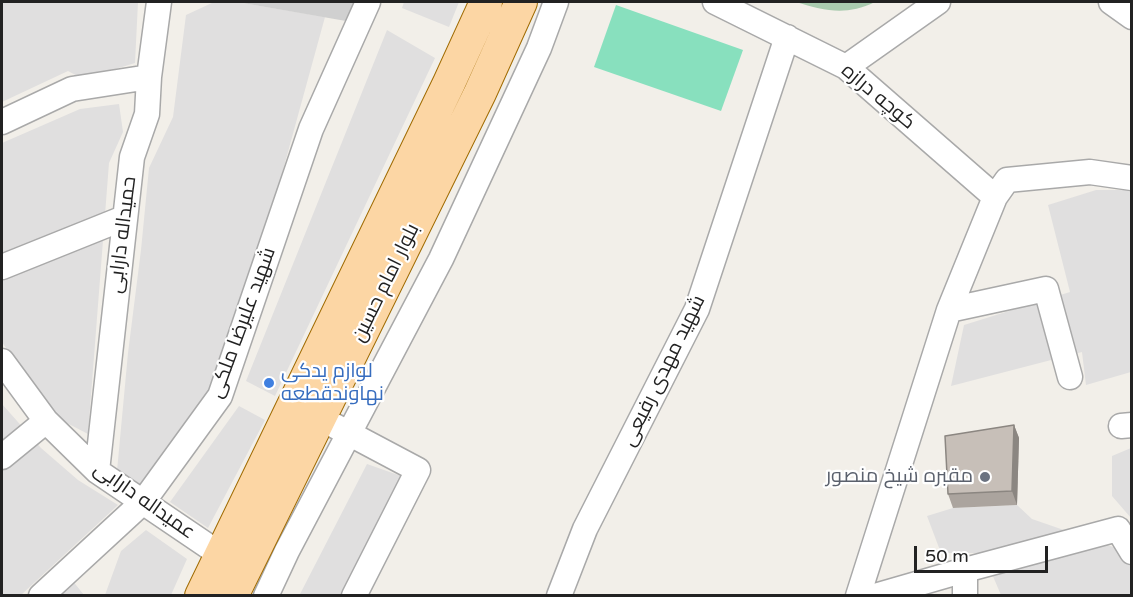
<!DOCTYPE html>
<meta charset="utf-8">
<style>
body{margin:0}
#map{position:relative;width:1133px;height:597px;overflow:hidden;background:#f2efe9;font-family:"Varela Round",sans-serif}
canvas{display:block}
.frame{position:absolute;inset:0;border:3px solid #222;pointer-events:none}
.scale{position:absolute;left:914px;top:546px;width:134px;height:27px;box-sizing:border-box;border:3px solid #222;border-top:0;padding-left:8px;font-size:18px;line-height:21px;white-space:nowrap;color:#222;-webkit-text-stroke:4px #fff;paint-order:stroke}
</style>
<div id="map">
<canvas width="1133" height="597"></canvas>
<div class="frame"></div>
<div class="scale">50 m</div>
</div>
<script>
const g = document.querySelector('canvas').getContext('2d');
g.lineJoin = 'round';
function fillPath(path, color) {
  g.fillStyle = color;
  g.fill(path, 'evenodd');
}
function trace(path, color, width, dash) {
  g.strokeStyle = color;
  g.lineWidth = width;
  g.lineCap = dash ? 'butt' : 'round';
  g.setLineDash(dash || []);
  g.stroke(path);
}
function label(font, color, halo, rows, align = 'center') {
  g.font = font + ' "Varela Round",Cairo,sans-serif';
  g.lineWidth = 4.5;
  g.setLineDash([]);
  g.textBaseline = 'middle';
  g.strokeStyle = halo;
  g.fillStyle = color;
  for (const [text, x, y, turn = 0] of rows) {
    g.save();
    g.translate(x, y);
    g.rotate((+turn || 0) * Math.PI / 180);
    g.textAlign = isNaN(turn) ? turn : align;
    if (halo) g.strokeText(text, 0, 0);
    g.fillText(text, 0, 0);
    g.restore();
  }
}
const residential = new Path2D(`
 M 2,2 L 138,2 L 135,63 L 83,79 L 68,71 L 2,102 Z
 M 214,2 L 237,2 L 325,17 L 258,261 L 214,396 L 142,487 L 117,471 L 128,353 L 141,250 L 149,168 L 173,117 L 186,15 Z
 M 404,2 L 459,2 L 449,27 L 402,8 Z
 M 387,30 L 435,58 L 275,396 L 246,381 Z
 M 119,104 L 123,132 L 109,163 L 88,434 L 65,422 L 32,387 L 2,342 L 2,143 L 80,109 Z
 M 1096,190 L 1131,190 L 1131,372 L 1086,385 L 1082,352 L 951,386 L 964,325 L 1070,292 L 1048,205 Z
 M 2,404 L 41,448 L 78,480 L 118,505 L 21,595 L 2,595 Z
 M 239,406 L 265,420 L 208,528 L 170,502 Z
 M 1131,448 L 1131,518 L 1112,496 L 1112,456 Z
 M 367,464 L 418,482 L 359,595 L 299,596 Z
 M 1017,505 L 1032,519 L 1113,547 L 1131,532 L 1131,595 L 1001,595 L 983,553 L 941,553 L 927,516 L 953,508 Z
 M 146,530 L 187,559 L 171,595 L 105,595 L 121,551 Z
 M 72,580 L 84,595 L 55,596 Z`);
const religious = new Path2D(`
 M 237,2 L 356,2 L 346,21 Z`);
const cemetery = new Path2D(`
 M 796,2 L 875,2 C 846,16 825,11 796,2 Z`);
const pitch = new Path2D(`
 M 616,5 L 743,50 L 721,111 L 594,67 Z`);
const minor = new Path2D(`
 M 715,2 L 846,67 L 995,197
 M 1111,2 L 1132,17
 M 846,67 L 938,2
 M 2,122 L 72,89 L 149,77
 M 2,267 L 124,218
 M 949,310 L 1046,289 L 1070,377
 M 2,361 L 46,421 L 97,471 L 221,555
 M 335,426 L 418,470 L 354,596
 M 1121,426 L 1132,425
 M 2,457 L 46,421
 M 97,471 L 132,157 L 147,114 L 149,77 L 159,2
 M 965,570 L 965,596
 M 41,596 L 143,502 L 220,396 L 311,129 L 368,2
 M 266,596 L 287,551 L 441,259 L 539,48 L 556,2
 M 559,596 L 585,529 L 697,309 L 787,37
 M 858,596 L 949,310 L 995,197 L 1007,180 L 1090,172 L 1132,178
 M 875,596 L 965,570 L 1118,529 L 1132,552`);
const major = new Path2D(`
 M 201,596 L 449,83 L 486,2
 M 232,596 L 480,93 L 521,2`);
const wall = new Path2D(`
 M 1014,425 L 1019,438 L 1017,505 L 953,508 L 948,494 Z`);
const shadedWall = new Path2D(`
 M 1014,425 L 1019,438 L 1017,505 L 1012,491 Z`);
const building = new Path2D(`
 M 1014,425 L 1012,491 L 948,494 L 945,436 Z`);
const markers = [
 [269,383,6,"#3f7fe0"],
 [985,477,6,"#6b7280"]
];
const streetNames = [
 ["کوچه درازه",878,97,40],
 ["حمیداله دارابی",123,235,-83],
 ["بلوار امام حسین",386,283,-64],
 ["شهید علیرضا ملکی",243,323,-70],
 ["شهید مهدی رفیعی",664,371,-64],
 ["عمیداله دارابی",144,501,35]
];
const shopNames = [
 ["لوازم یدکی",281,372],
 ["نهاوندقطعه",281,395]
];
const worshipNames = [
 ["مقبره شیخ منصور",973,477]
];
fillPath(residential, '#e0dfdf');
fillPath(religious, '#d0d0d0');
fillPath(cemetery, '#aacbaf');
fillPath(pitch, '#88e0be');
trace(minor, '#a9a9a9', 27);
trace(major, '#a06b00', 34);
trace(minor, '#fff', 24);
trace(major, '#fcd6a4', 32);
fillPath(wall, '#aba49e');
fillPath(shadedWall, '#8b8681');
fillPath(building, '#c7bfb8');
trace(building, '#8b8681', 1.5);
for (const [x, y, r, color] of markers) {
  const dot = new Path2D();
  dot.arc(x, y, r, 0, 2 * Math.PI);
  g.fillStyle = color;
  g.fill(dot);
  trace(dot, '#fff', 2);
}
label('20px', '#222', '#fff', streetNames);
label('20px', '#366cbe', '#fff', shopNames, 'left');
label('20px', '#5b616d', '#fff', worshipNames, 'right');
</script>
